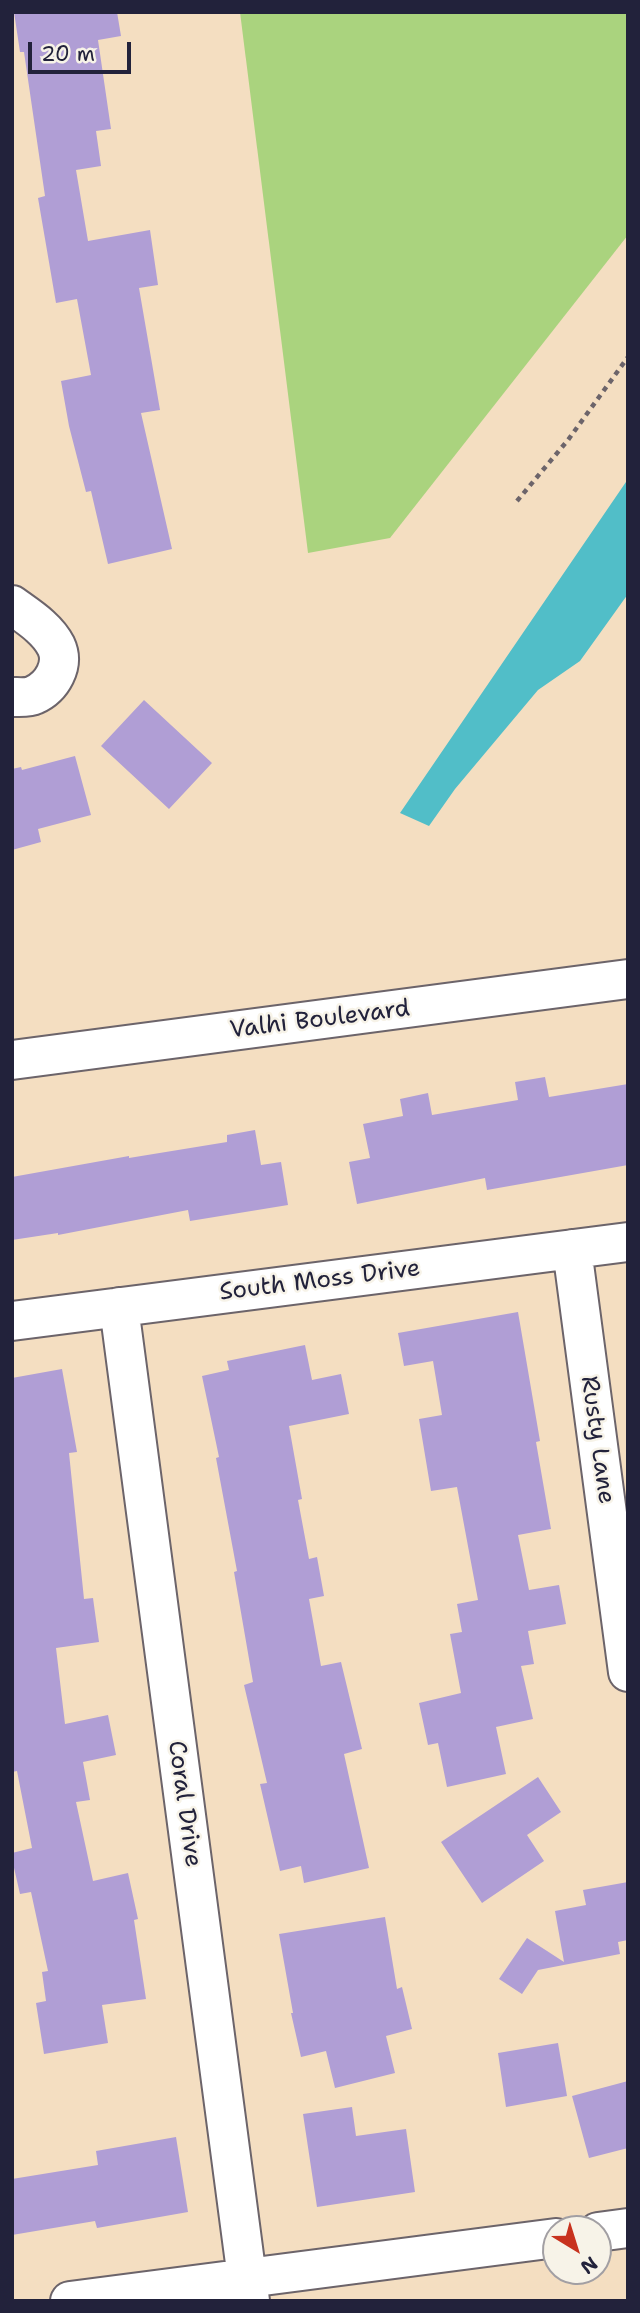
<!DOCTYPE html>
<style>
body{margin:0}
#map{position:relative;width:640px;height:2313px;overflow:hidden;background:#f4dec1;font-family:"Shantell Sans",sans-serif}
canvas{display:block}
.frame{position:absolute;inset:0;border:14px solid #22223b;pointer-events:none}
.north{position:absolute;left:542px;top:2215px;width:70px;height:70px;box-sizing:border-box;background:#f7f3e8;border:2px solid #a29fa3;border-radius:50%;rotate:142deg;font-size:19px;font-weight:700;line-height:28px;text-align:center;color:#22223b}
.north::after{content:'';display:block;margin:auto;width:24px;height:32px;background:#c8321e;clip-path:polygon(50% 0,100% 100%,50% 72%,0 100%)}
.scale{position:absolute;left:28px;top:42px;width:103px;height:32px;box-sizing:border-box;border:4px solid #22223b;border-top:0;padding-left:9px;font-size:21px;line-height:24px;white-space:nowrap;color:#22223b;-webkit-text-stroke:5px #f7f3e8;paint-order:stroke}
</style>
<div id="map">
<canvas width="640" height="2313"></canvas>
<div class="frame"></div>
<div class="north">N</div>
<div class="scale">20 m</div>
</div>
<script>
const g = document.querySelector('canvas').getContext('2d');
g.lineJoin = 'round';
function fillPath(path, color) {
  g.fillStyle = color;
  g.fill(path, 'evenodd');
}
function trace(path, color, width, dash) {
  g.strokeStyle = color;
  g.lineWidth = width;
  g.lineCap = dash ? 'butt' : 'round';
  g.setLineDash(dash || []);
  g.stroke(path);
}
function label(font, color, halo, rows, align = 'center') {
  g.font = font + ' "Shantell Sans",sans-serif';
  g.lineWidth = 5;
  g.setLineDash([]);
  g.textBaseline = 'middle';
  g.strokeStyle = halo;
  g.fillStyle = color;
  for (const [text, x, y, turn = 0] of rows) {
    g.save();
    g.translate(x, y);
    g.rotate((+turn || 0) * Math.PI / 180);
    g.textAlign = isNaN(turn) ? turn : align;
    if (halo) g.strokeText(text, 0, 0);
    g.fillText(text, 0, 0);
    g.restore();
  }
}
const green = new Path2D(`
 M 240,12 L 628,12 L 628,235 L 390,538 L 308,553 Z`);
const water = new Path2D(`
 M 628,479 L 628,594 L 580,661 L 538,690 L 455,789 L 429,826 L 400,813 Z`);
const building = new Path2D(`
 M 14,12 L 117,12 L 121,36 L 98,40 L 111,129 L 96,131 L 101,166 L 76,170 L 88,241 L 150,230 L 158,285 L 139,288 L 160,410 L 141,413 L 172,549 L 108,564 L 91,491 L 86,492 L 69,426 L 61,381 L 91,375 L 77,299 L 56,303 L 38,198 L 45,196 L 24,52 L 20,52 Z
 M 144,700 L 212,763 L 169,809 L 101,746 Z
 M 75,756 L 91,815 L 38,829 L 41,842 L 12,850 L 12,769 L 21,767 L 22,770 Z
 M 545,1077 L 549,1097 L 628,1084 L 628,1165 L 487,1190 L 485,1178 L 357,1204 L 349,1162 L 370,1158 L 363,1124 L 403,1116 L 400,1099 L 428,1093 L 432,1115 L 518,1100 L 515,1082 Z
 M 255,1130 L 261,1165 L 281,1162 L 288,1205 L 190,1221 L 188,1210 L 58,1235 L 58,1233 L 12,1240 L 12,1177 L 129,1156 L 129,1158 L 227,1142 L 227,1135 Z
 M 518,1312 L 540,1441 L 536,1442 L 551,1529 L 518,1535 L 529,1590 L 559,1585 L 566,1624 L 528,1631 L 534,1664 L 521,1666 L 533,1719 L 496,1727 L 506,1774 L 447,1787 L 438,1743 L 428,1745 L 419,1703 L 461,1693 L 450,1634 L 462,1632 L 457,1604 L 478,1600 L 457,1487 L 431,1491 L 419,1419 L 442,1415 L 433,1361 L 404,1366 L 398,1333 Z
 M 305,1345 L 312,1380 L 341,1374 L 349,1414 L 289,1426 L 302,1499 L 298,1500 L 309,1559 L 317,1557 L 324,1596 L 309,1599 L 321,1666 L 341,1662 L 362,1749 L 344,1754 L 369,1868 L 304,1883 L 301,1866 L 280,1871 L 260,1784 L 267,1783 L 244,1685 L 253,1682 L 234,1572 L 237,1571 L 216,1458 L 219,1457 L 202,1376 L 229,1370 L 227,1361 Z
 M 62,1369 L 77,1452 L 69,1453 L 84,1599 L 93,1598 L 99,1642 L 56,1648 L 65,1724 L 108,1715 L 116,1755 L 83,1762 L 90,1800 L 76,1802 L 93,1881 L 128,1873 L 138,1919 L 134,1920 L 146,1999 L 102,2005 L 108,2043 L 44,2054 L 36,2003 L 46,2001 L 42,1972 L 48,1971 L 31,1892 L 20,1894 L 12,1859 L 12,1853 L 32,1848 L 17,1771 L 12,1772 L 12,1378 Z
 M 538,1777 L 561,1812 L 527,1835 L 544,1861 L 482,1903 L 441,1842 Z
 M 628,1882 L 628,1940 L 618,1942 L 620,1954 L 538,1970 L 522,1994 L 499,1979 L 527,1938 L 564,1962 L 555,1911 L 586,1905 L 583,1890 Z
 M 385,1917 L 397,1989 L 402,1987 L 412,2029 L 386,2036 L 395,2073 L 335,2088 L 326,2051 L 301,2057 L 291,2013 L 293,2013 L 279,1934 Z
 M 558,2043 L 567,2096 L 506,2107 L 498,2053 Z
 M 628,2081 L 628,2148 L 589,2158 L 572,2096 Z
 M 352,2107 L 356,2136 L 406,2129 L 415,2192 L 317,2207 L 303,2114 Z
 M 176,2137 L 188,2212 L 97,2228 L 95,2221 L 12,2235 L 12,2179 L 98,2165 L 96,2151 Z`);
const path = new Path2D(`
 M 517,501 L 568,440 L 628,357`);
const minor = new Path2D(`
 M 12,605 C 27,616 47,628 56,646 C 65,665 52,687 34,695 C 28,698 19,697 12,697
 M 572,1249 L 628,1672
 M 119,1307 L 250,2301
 M 12,1321 L 628,1242
 M 598,2232 L 628,2228
 M 70,2301 L 556,2238`);
const tertiary = new Path2D(`
 M 12,1060 L 628,979`);
const streetNames = [
 ["Valhi Boulevard",320,1020,-7],
 ["South Moss Drive",320,1281,-7],
 ["Rusty Lane",597,1440,82],
 ["Coral Drive",184,1804,82]
];
fillPath(green, '#aad37e');
fillPath(water, '#51bec8');
fillPath(building, '#b09ed5');
trace(minor, '#6c646a', 42);
trace(tertiary, '#6c646a', 42);
trace(path, '#6c646a', 4.5, [5, 5]);
trace(minor, '#fff', 38);
trace(tertiary, '#fff', 38);
label('24px', '#22223b', '#f7f3e8', streetNames);
</script>
